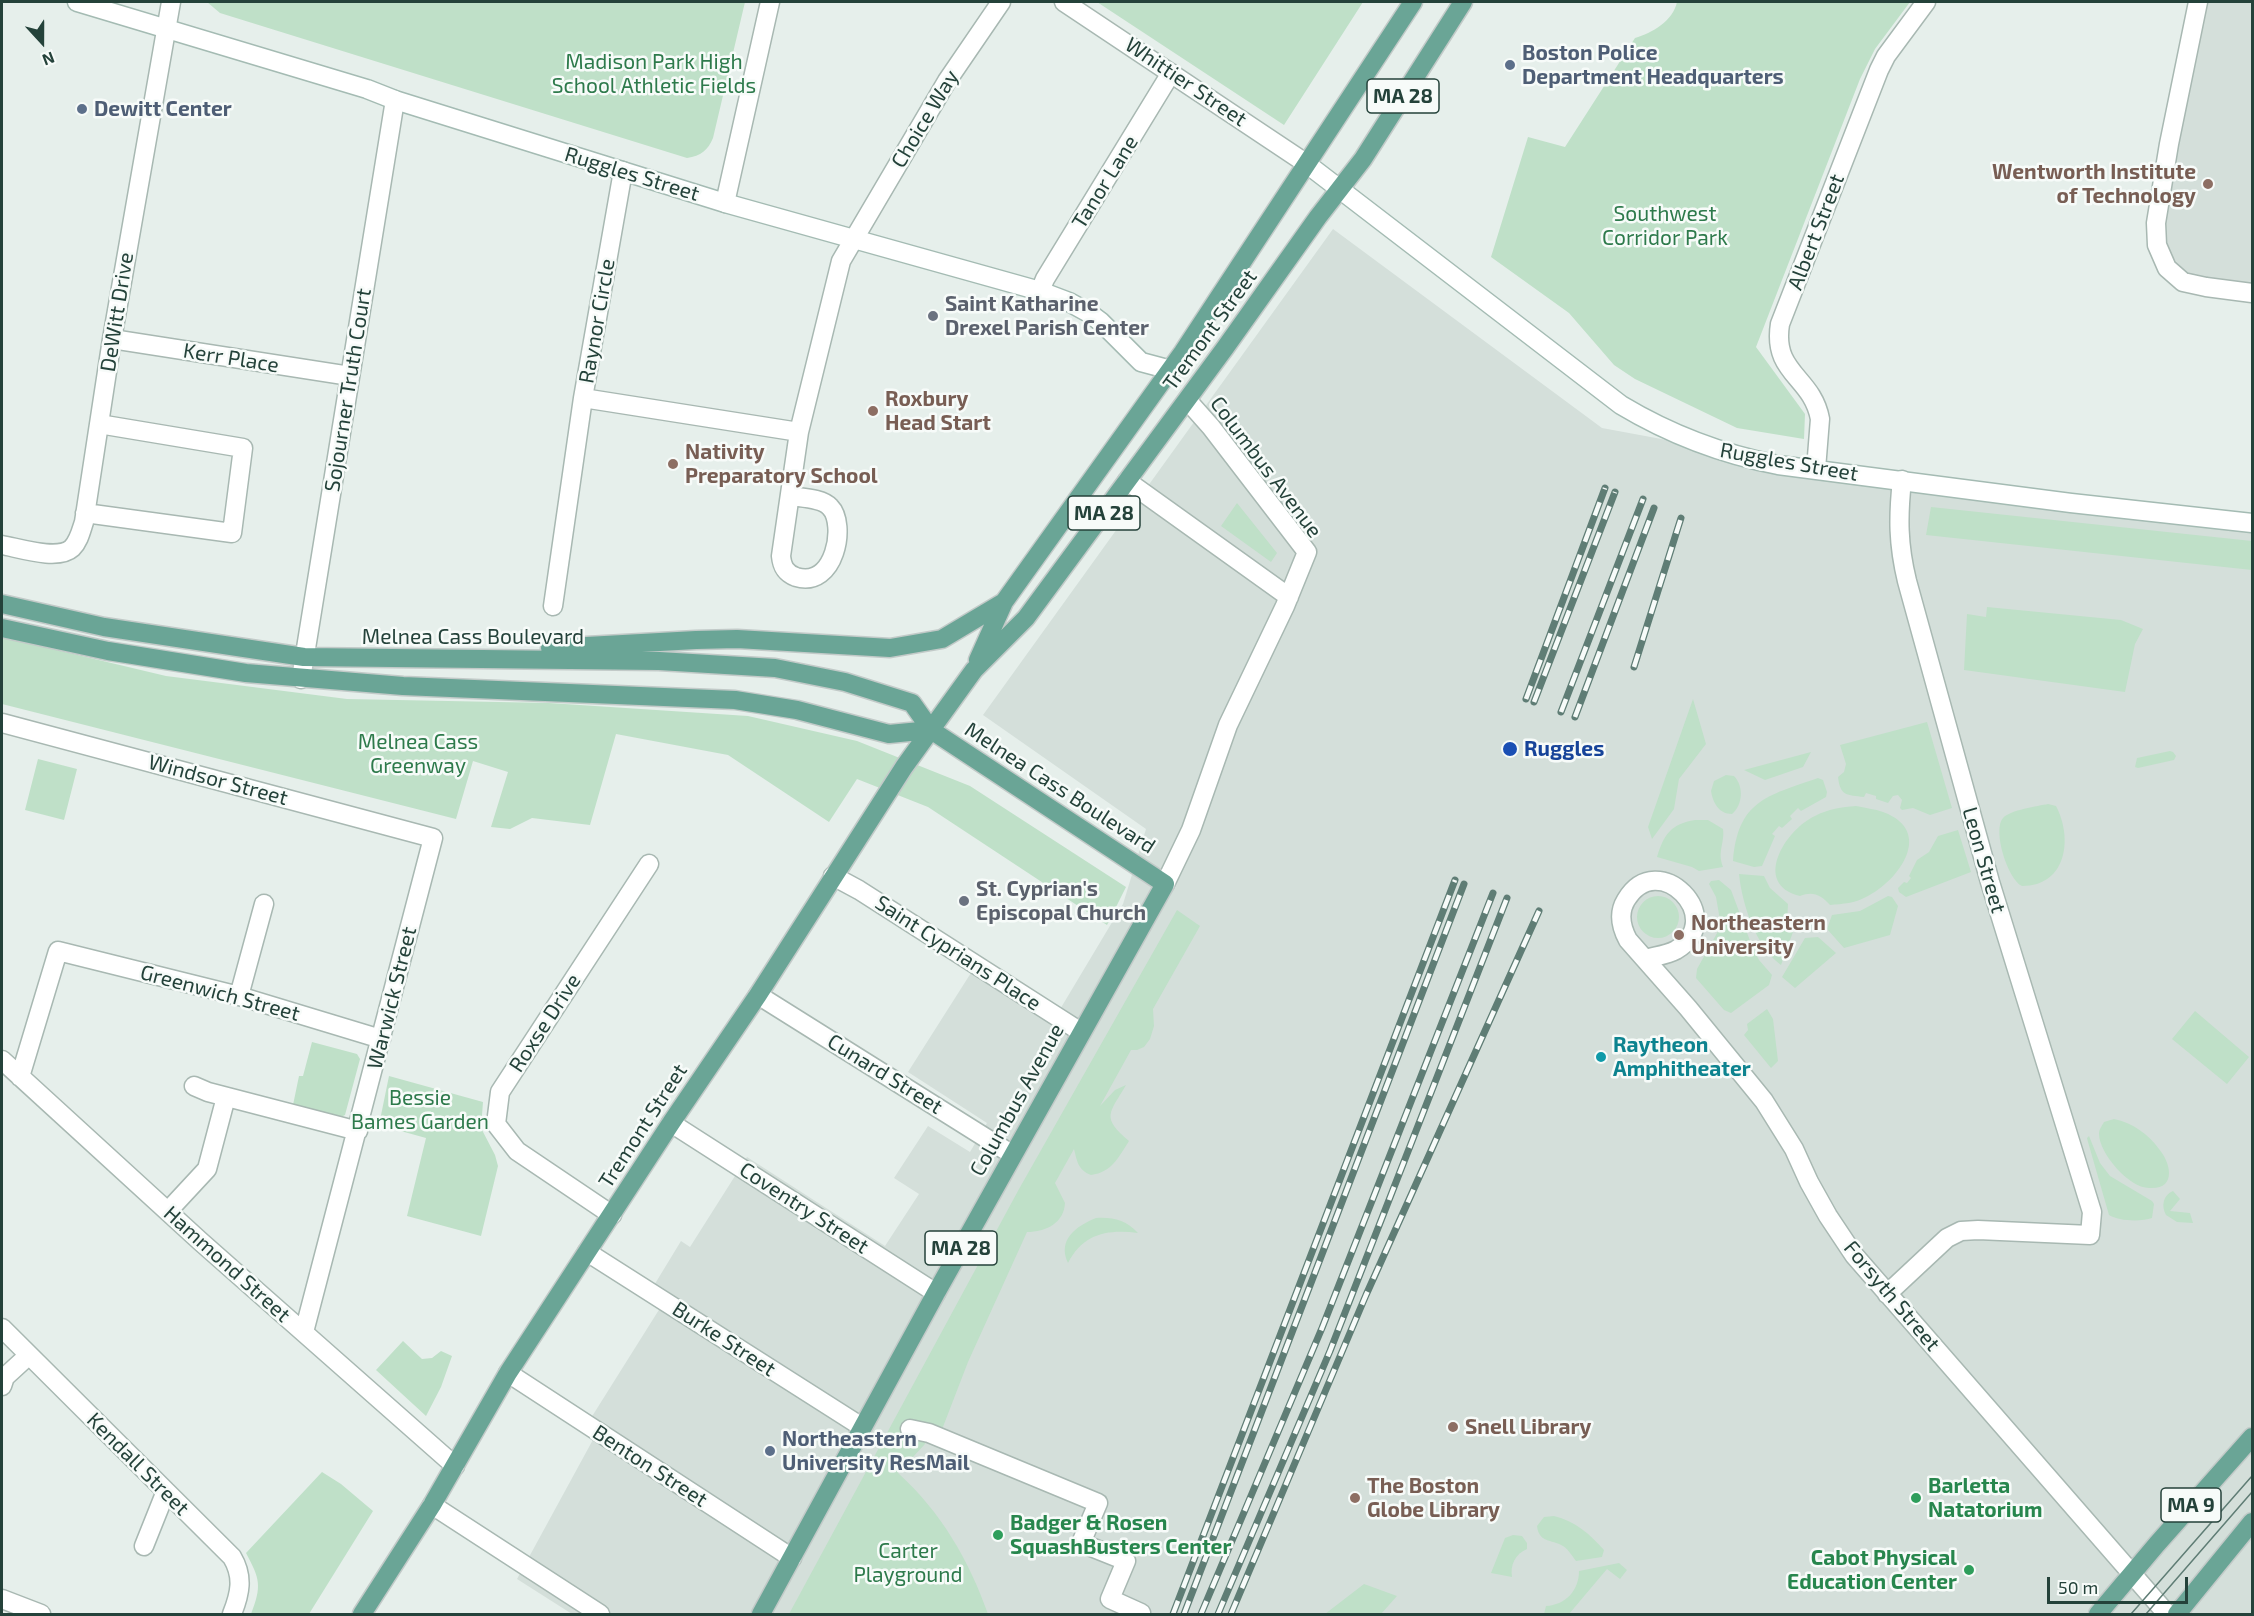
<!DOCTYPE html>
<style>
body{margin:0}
#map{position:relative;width:2254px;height:1616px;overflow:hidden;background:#e6efeb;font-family:"Exo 2",sans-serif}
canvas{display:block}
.frame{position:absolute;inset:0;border:3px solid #24423a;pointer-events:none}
.north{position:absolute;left:12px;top:12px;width:60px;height:60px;-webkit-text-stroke:4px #f7fbf9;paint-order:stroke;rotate:159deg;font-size:16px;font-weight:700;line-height:24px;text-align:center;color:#24423a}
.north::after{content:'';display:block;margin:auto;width:21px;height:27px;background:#24423a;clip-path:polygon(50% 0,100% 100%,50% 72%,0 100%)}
.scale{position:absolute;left:2047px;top:1577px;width:141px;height:27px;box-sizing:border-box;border:3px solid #24423a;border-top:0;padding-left:8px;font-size:18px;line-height:21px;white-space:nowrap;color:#24423a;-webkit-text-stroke:4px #f7fbf9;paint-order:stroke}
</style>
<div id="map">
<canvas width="2254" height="1616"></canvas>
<div class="frame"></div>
<div class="north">N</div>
<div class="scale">50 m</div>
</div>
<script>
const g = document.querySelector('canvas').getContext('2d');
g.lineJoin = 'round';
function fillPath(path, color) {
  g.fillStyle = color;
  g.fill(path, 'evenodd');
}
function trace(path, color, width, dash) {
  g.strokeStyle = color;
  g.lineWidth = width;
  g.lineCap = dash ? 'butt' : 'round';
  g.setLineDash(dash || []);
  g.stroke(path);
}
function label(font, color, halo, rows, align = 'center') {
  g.font = font + ' "Exo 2",sans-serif';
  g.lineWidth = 5;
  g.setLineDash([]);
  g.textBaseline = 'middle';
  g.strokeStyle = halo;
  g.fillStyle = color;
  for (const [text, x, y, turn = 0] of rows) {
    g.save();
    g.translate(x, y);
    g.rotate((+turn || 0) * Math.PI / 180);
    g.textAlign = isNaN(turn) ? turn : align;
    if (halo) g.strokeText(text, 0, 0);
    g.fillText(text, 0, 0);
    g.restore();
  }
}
const built = new Path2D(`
 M 2198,2 L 2252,2 L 2252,293 L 2167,268 L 2156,223 Z
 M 1333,229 L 1602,428 L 1710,448 L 2252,523 L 2252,1614 L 572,1614 L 517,1579 L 601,1425 L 591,1418 L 667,1297 L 653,1287 L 681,1241 L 690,1247 L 747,1157 L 885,1246 L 919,1194 L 894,1178 L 928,1126 L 970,1152 L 987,1123 L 908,1072 L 976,965 L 1056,1016 L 1123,904 L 1146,829 L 983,715 Z`);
const green = new Path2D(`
 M 207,2 L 745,2 L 713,138 C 708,150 701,156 687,158 L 220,13 Z
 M 1097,2 L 1363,2 L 1284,125 Z
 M 1677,2 L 1910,2 L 1875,49 L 1860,79 L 1756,347 L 1805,414 L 1804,439 L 1737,428 L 1635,379 L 1614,365 L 1569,313 L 1491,257 L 1528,137 L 1565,147 L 1635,38 C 1652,33 1673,21 1677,2 Z
 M 1237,503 L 1277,553 L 1271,562 L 1221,526 Z
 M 1931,507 L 2252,541 L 2252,570 L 1926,535 Z
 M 1987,607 L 2121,620 L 2143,629 L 2135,644 L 2125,692 L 1964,670 L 1967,614 L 1986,617 Z
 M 2,637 L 166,676 L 347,699 L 549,703 L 748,716 L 857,741 L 970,786 L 1126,887 L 1107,925 L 928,807 L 857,779 L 829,822 L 728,755 L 616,734 L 590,825 L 532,818 L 510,829 L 491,827 L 508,772 L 473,761 L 456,819 L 2,704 Z
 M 1693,699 L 1706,744 L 1679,779 L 1674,809 L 1652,839 L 1648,827 Z
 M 1927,722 L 1952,808 L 1930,815 L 1913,808 L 1902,810 L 1900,808 L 1902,800 L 1898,795 L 1893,796 L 1888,803 L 1876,799 L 1876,796 L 1866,793 L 1864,797 C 1847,795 1840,796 1838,777 L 1844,772 L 1846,764 L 1840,745 Z
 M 2170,751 L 2173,752 L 2176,756 L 2174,760 L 2138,768 L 2135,767 L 2137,758 Z
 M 1811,752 L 1803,767 L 1765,780 L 1744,770 Z
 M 38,759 L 77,769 L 64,820 L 25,810 Z
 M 1726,775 L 1734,776 C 1744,786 1743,805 1732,814 C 1719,814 1713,803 1711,791 L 1714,781 Z
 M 1818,778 L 1823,780 L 1827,792 L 1826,797 L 1801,811 L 1798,808 L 1790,816 L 1792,819 L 1782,828 L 1779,826 L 1772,834 L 1775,836 L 1762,866 L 1754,867 L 1733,861 C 1738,801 1766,796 1818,778 Z
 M 2048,804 L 2056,806 C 2073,838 2067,886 2022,886 C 2008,880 1992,830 2003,818 C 2010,810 2038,806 2048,804 Z
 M 1856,806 C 1865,808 1875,809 1883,812 C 1935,831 1899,881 1866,897 C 1855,903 1843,904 1830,905 C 1821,895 1813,891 1800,896 C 1751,884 1786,829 1815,816 C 1828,809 1842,807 1856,806 Z
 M 1695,820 L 1708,820 L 1723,829 C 1725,843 1717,851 1723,867 L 1699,871 L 1692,867 L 1657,857 C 1664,834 1671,824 1695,820 Z
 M 1958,830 L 1971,872 L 1906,897 L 1899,892 L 1898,888 L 1904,882 L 1907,883 L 1911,878 L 1909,876 L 1917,860 L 1929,852 L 1938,836 Z
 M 1739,874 L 1764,876 L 1770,888 L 1788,904 L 1787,923 L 1793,932 L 1781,965 C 1756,947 1742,904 1739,874 Z
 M 1719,880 L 1731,890 L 1752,946 L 1759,960 L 1772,975 L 1769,985 L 1731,1013 L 1724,1010 L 1696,978 L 1697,969 L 1721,926 L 1716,897 L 1709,884 L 1711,881 Z
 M1637 917a21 21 0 1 1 42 0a21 21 0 1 1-42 0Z
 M 1888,896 L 1892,897 L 1898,906 L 1890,935 L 1844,948 L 1827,929 L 1832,915 L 1860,911 Z
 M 1177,910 L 1200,926 L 1153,1009 L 1154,1026 L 1150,1039 L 1144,1047 L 1137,1050 L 1131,1050 L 1100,1106 L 1115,1090 L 1126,1085 C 1109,1114 1101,1117 1129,1141 C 1118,1158 1112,1172 1091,1175 C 1078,1170 1077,1161 1074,1149 L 1055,1183 L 1065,1203 C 1064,1223 1046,1232 1027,1232 L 968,1362 L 941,1432 L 931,1428 L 925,1444 L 898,1473 C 941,1512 969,1560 988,1614 L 789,1614 L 1019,1189 Z
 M 1818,937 L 1836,953 L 1795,988 L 1782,977 L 1805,938 Z
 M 1767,1009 L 1773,1019 L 1778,1061 L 1771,1068 L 1744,1035 L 1748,1030 L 1747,1024 Z
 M 2195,1011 L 2249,1057 L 2227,1084 L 2172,1039 Z
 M 312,1042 L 357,1054 L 360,1059 L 345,1115 L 341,1117 L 293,1105 L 299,1076 L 303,1076 Z
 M 389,1076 L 483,1102 L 481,1128 L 495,1155 L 498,1166 L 481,1236 L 407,1216 L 426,1138 L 379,1125 Z
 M 2114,1119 C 2133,1123 2148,1134 2159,1149 C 2171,1163 2177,1190 2149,1188 C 2129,1188 2099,1153 2099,1134 C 2099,1129 2102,1126 2104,1122 Z
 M 2089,1136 L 2100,1163 L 2110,1176 L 2152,1201 L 2154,1204 L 2152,1218 C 2141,1222 2118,1221 2109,1215 L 2088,1142 L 2087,1138 Z
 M 2173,1191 L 2180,1199 L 2170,1211 L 2190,1213 L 2193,1223 L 2177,1222 L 2166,1215 C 2161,1206 2163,1195 2173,1191 Z
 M 1096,1218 C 1113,1217 1126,1220 1138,1233 C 1107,1229 1083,1234 1068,1263 C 1057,1240 1076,1226 1096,1218 Z
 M 403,1341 L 422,1359 L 432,1358 L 441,1351 L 452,1356 L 441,1387 L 426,1416 L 376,1370 Z
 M 322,1472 L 341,1484 L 373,1511 L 309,1614 L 251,1614 C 262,1586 260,1579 246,1553 Z
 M 1554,1516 C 1575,1521 1590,1534 1604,1550 L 1602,1557 L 1576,1561 C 1572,1556 1569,1550 1563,1546 C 1551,1539 1539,1543 1537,1526 L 1544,1517 Z
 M 1513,1535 L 1522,1536 L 1527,1543 L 1527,1549 C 1515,1554 1510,1565 1512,1577 L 1491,1573 L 1505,1538 Z
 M 1619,1563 L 1627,1570 L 1620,1579 L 1607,1569 L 1569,1614 L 1544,1614 L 1546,1606 C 1565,1605 1579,1591 1579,1571 Z
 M 1364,1584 L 1397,1596 L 1381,1614 L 1325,1614 Z`);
const street = new Path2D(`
 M 1064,2 L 1307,164
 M 2198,2 L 2169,144 L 2156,223 L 2157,245 L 2167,268 L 2183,282 L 2206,287 L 2252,293
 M 725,203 L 770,2
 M 1040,291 L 1045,279 L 1171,73
 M 112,339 L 350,376
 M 583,398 L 799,432
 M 1816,469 L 1820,419 C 1812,376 1772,374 1780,324 L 1879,70 L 1886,56 L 1926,2
 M 1127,481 L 1289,597
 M 790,496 C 802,498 822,498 830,507 C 847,524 835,589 796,577 C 785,573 782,566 781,556 L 799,432 L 841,261 L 947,81 L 1001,2
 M 85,513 L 232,533 L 243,448 L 99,424
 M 2,545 C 19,548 58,561 72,548 C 79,541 81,531 84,522 L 112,339 L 171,2
 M 553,606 L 583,398 L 623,171
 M 301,679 L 395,100
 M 2,723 L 433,838 L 304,1332
 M 833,876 L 859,890 L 1081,1032
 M 1165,884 L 1191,830 L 1228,725 L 1285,606 L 1307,552 L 1211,427 L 1187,400
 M 1645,959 C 1656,956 1667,955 1676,950 C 1729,919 1658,846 1626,900 C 1618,913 1621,927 1628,940 L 1688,1008 L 1764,1101 L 1794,1149 L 1809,1182 L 1828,1216 L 1854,1255 L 2167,1614
 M 758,995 L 1013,1155
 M 239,996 L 264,904
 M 2,1060 L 200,1241 L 455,1466
 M 20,1077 L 58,951 L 239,996 L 381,1039
 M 194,1086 L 208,1092 L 358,1131
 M 671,1123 L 936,1293
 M 168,1211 L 207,1169 L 226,1097
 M 612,1215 L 517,1151 L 496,1124 L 500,1092 L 649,864
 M 587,1252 L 862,1427
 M 1887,1294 L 1947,1238 L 1961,1231 L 1978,1230 L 2090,1235 L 2092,1212 L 1990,882 L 1907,581 C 1898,544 1898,517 1902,480
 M 2,1328 L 232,1557 C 244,1577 240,1594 232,1614
 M 508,1373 L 792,1558
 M 2,1386 L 5,1377 L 29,1355
 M 910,1429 L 929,1433 L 1098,1503 L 1081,1543 L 1126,1561 L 1110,1599 L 1141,1613
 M 432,1505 L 600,1614
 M 144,1546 L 166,1491
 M 2,1599 L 41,1614`);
const secondary = new Path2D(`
 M 77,2 L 367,89 L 395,100 L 725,203 L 1040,291 L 1069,302 L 1089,313 L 1101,322 L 1141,362 L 1171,370
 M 1307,164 L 1621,405 C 1671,435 1721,454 1778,465 L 2071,503 L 2252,523`);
const primary = new Path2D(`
 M 2,604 L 104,627 L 304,657 L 659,661 L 775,668 L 845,682 L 912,703 L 931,730 L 1165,884 L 936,1293 L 761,1614
 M 2,628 L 108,651 L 246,673 L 403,686 L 735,700 L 797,710 L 889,734 L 931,730
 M 550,648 L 696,640 L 737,639 L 890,648 L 942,639 L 1004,602
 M 978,660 L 1004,602 L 1183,352 L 1413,2
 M 362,1614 L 432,1505 L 508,1373 L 671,1123 L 758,995 L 904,767 L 974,670 L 1026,618 L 1225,348 L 1318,217 L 1363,159 L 1463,2
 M 2098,1614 L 2157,1544 L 2252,1437
 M 2177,1614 L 2252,1522`);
const tram = new Path2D(`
 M 2131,1614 L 2252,1476
 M 2146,1614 L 2252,1492`);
const rail = new Path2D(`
 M 1634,667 L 1681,518
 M 1526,699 L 1605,488
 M 1534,702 L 1615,492
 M 1561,712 L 1643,499
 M 1575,717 L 1654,508
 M 1173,1614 L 1455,880
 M 1184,1614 L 1464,884
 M 1201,1614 L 1322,1328 L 1493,893
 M 1218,1614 L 1330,1351 L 1507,898
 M 1231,1614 L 1366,1295 L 1539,911`);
const markers = [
 [1510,65,6,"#5c6f8a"],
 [82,109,6,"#5c6f8a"],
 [2208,184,6,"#8d6e63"],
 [933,316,6,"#6b7280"],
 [873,411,6,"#8d6e63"],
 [673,464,6,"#8d6e63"],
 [1510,749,8,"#1a4fb4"],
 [964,901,6,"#6b7280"],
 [1679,935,6,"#8d6e63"],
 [1601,1057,6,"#0f9aa8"],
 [1453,1427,6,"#8d6e63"],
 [770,1451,6,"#5c6f8a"],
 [1355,1498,6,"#8d6e63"],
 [1916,1498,6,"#2e9e5b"],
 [998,1535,6,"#2e9e5b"],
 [1969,1570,6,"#2e9e5b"]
];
const shields = [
 [1403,96,72],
 [1104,513,72],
 [961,1248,72],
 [2191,1505,60]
];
const shieldNames = [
 ["MA 28",1403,96],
 ["MA 28",1104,513],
 ["MA 28",961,1248],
 ["MA 9",2191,1505]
];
const serviceNames = [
 ["Boston Police",1522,53],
 ["Department Headquarters",1522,77],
 ["Dewitt Center",94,109],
 ["Northeastern",782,1439],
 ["University ResMail",782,1463]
];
const parkNames = [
 ["Madison Park High",654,62],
 ["School Athletic Fields",654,86],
 ["Southwest",1665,214],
 ["Corridor Park",1665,238],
 ["Melnea Cass",418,742],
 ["Greenway",418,766],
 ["Bessie",420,1098],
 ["Bames Garden",420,1122],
 ["Carter",908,1551],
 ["Playground",908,1575]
];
const streetNames = [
 ["Whittier Street",1186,82,34],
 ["Choice Way",925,119,-59],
 ["Ruggles Street",632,174,17],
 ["Tanor Lane",1105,182,-58],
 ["Albert Street",1816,232,-69],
 ["DeWitt Drive",117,312,-81],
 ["Raynor Circle",597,321,-80],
 ["Tremont Street",1210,330,-54],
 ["Kerr Place",231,358,9],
 ["Sojourner Truth Court",348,390,-81],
 ["Ruggles Street",1789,462,10],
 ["Columbus Avenue",1266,467,53],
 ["Melnea Cass Boulevard",473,637],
 ["Windsor Street",218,780,15],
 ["Melnea Cass Boulevard",1060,788,33],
 ["Leon Street",1984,860,74],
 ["Saint Cyprians Place",958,953,33],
 ["Greenwich Street",220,993,15],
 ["Warwick Street",392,998,-76],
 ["Roxse Drive",545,1023,-57],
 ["Cunard Street",885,1074,32],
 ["Columbus Avenue",1017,1100,-61],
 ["Tremont Street",643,1126,-57],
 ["Coventry Street",804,1208,33],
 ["Hammond Street",227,1264,42],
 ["Forsyth Street",1892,1296,50],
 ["Burke Street",724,1339,33],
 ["Kendall Street",138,1464,45],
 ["Benton Street",650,1466,33]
];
const educationNames = [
 ["Wentworth Institute",2196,172,"right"],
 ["of Technology",2196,196,"right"],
 ["Roxbury",885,399],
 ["Head Start",885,423],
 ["Nativity",685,452],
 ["Preparatory School",685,476],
 ["Northeastern",1691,923],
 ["University",1691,947],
 ["Snell Library",1465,1427],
 ["The Boston",1367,1486],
 ["Globe Library",1367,1510]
];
const worshipNames = [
 ["Saint Katharine",945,304],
 ["Drexel Parish Center",945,328],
 ["St. Cyprian's",976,889],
 ["Episcopal Church",976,913]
];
const transitNames = [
 ["Ruggles",1524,749]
];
const cultureNames = [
 ["Raytheon",1613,1045],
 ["Amphitheater",1613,1069]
];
const leisureNames = [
 ["Barletta",1928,1486],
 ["Natatorium",1928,1510],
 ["Badger & Rosen",1010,1523],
 ["SquashBusters Center",1010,1547],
 ["Cabot Physical",1957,1558,"right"],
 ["Education Center",1957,1582,"right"]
];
fillPath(built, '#d4dfda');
fillPath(green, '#bfe0c8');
trace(street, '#a8b8b2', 21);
trace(secondary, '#a4bbb3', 21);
trace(primary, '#c2cac8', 21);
trace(street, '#fff', 18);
trace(secondary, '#fff', 18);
trace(primary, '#6aa596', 18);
trace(tram, '#5f7d75', 1.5);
trace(rail, '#5f7d75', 7);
trace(rail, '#f7fbf9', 4.5, [14]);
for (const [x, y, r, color] of markers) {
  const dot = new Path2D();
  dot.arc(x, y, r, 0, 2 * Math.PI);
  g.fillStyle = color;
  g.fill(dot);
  trace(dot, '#f7fbf9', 2);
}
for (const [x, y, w] of shields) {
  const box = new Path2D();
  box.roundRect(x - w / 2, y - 17, w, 34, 4.5);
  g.fillStyle = '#f7fbf9';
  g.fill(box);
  trace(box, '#24423a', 1.5);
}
label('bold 20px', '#24423a', null, shieldNames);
label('bold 21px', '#4e5e75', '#f7fbf9', serviceNames, 'left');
label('21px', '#2d7a4b', '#f7fbf9', parkNames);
label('21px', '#24423a', '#f7fbf9', streetNames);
label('bold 21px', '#785e54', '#f7fbf9', educationNames, 'left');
label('bold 21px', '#5b616d', '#f7fbf9', worshipNames, 'left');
label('bold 21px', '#164399', '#f7fbf9', transitNames, 'left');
label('bold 21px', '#0d838f', '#f7fbf9', cultureNames, 'left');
label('bold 21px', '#27864d', '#f7fbf9', leisureNames, 'left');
</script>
